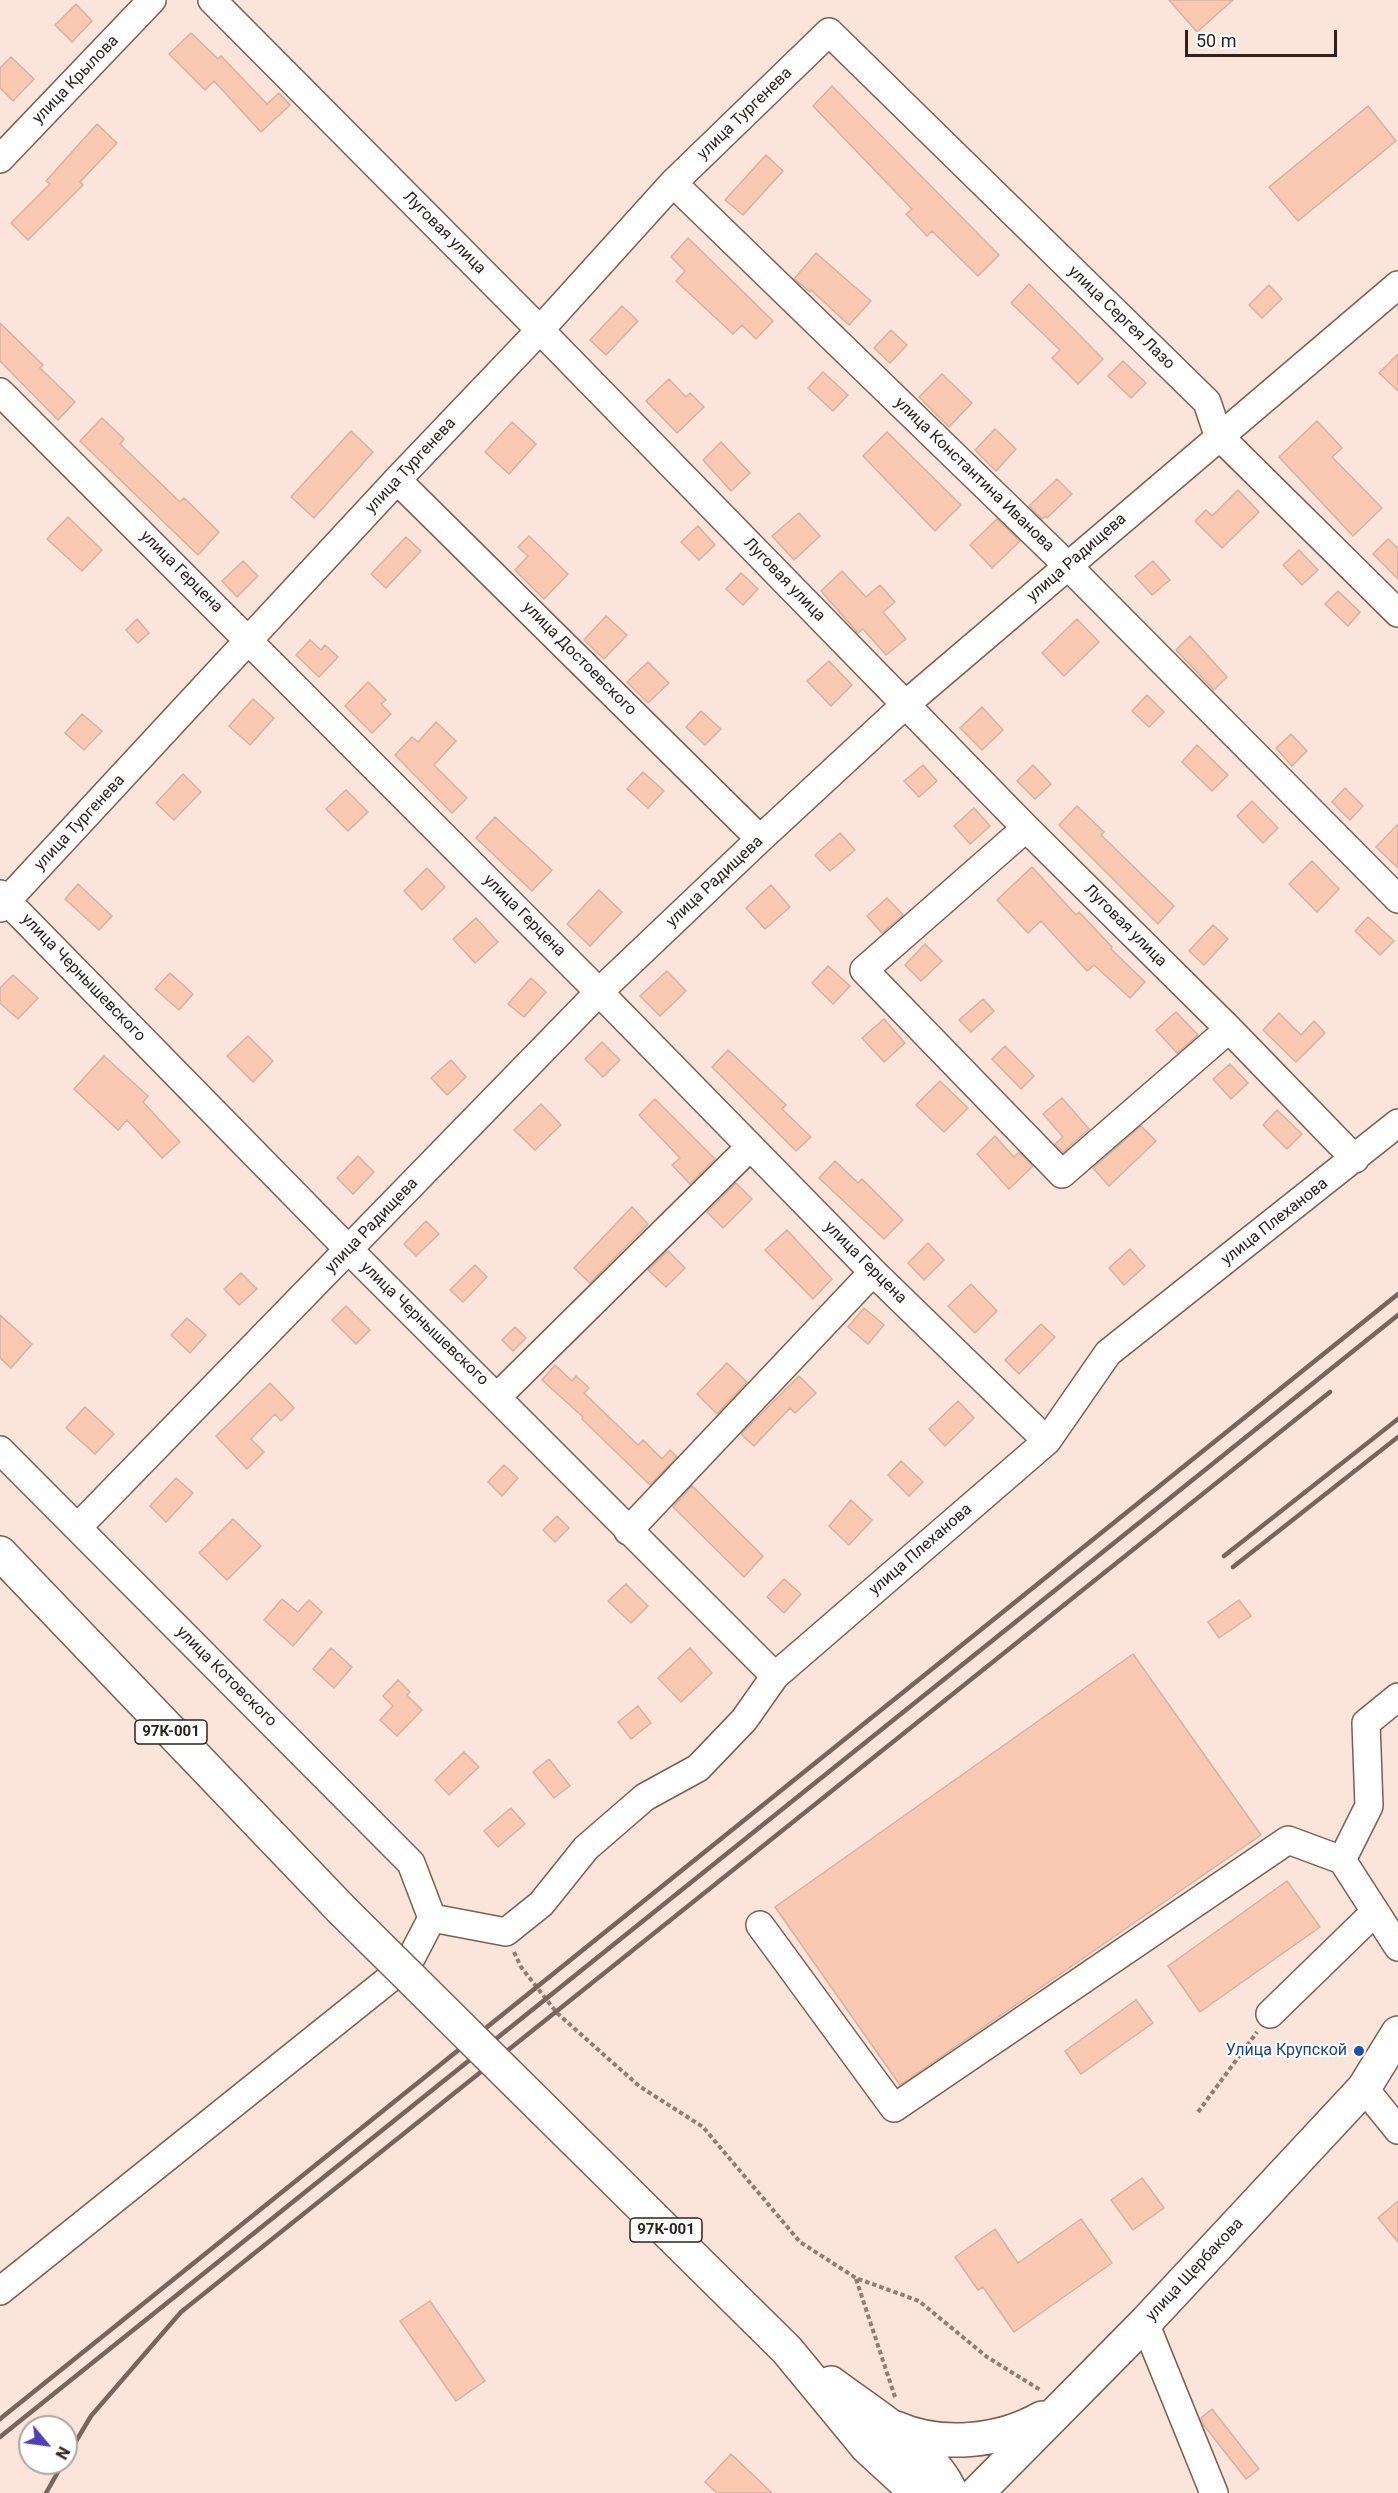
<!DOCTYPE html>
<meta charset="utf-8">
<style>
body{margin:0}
#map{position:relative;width:1398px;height:2493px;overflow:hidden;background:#fbe4d9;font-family:Roboto,sans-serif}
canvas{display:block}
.north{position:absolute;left:18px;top:2415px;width:60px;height:60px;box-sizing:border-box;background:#fff;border:2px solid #aca6a4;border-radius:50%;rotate:119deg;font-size:16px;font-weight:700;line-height:24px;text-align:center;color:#2f211b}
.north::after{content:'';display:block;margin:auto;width:21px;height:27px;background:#4f3fb6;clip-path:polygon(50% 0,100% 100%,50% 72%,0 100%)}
.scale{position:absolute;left:1185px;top:30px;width:152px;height:27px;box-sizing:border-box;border:3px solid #2f211b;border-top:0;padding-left:8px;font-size:18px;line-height:21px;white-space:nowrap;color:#2f211b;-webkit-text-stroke:4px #fff;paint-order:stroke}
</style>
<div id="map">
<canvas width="1398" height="2493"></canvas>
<div class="north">N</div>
<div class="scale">50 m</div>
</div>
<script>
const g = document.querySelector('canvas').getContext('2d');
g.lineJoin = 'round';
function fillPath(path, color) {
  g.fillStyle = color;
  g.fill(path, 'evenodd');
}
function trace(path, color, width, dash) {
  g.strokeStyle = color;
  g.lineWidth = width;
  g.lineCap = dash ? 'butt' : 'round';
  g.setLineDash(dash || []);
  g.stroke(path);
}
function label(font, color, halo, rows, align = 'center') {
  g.font = font + ' Roboto,sans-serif';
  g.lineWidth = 4.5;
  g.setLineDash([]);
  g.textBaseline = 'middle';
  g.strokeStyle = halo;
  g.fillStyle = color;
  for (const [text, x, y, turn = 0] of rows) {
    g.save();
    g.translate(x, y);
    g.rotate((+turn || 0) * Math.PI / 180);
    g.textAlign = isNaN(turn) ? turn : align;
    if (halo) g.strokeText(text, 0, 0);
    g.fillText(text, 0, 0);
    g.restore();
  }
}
const building = new Path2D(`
 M 1169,0 L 1233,0 L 1197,32 Z
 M 76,4 L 92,21 L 72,42 L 55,25 Z
 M 191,33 L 218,59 L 221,56 L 267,104 L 279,93 L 290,105 L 261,132 L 214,81 L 205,90 L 169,54 Z
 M 11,57 L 34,79 L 13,101 L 0,88 L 0,68 Z
 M 832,86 L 999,255 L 978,276 L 932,231 L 927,236 L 906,214 L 912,209 L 813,106 Z
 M 1368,106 L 1396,141 L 1298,221 L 1269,187 Z
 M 97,124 L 117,143 L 80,182 L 83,185 L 28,240 L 11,223 L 50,184 L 46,181 Z
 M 766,155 L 783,171 L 743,215 L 725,200 Z
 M 688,238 L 773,321 L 756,339 L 742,325 L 733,334 L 676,281 L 685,271 L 671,257 Z
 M 816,253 L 871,301 L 849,325 L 811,290 L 810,292 L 794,279 Z
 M 1029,284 L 1103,359 L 1078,384 L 1052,358 L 1060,350 L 1011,303 Z
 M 1269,285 L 1282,299 L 1262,318 L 1249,305 Z
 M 622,306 L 638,321 L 606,355 L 590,340 Z
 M 0,323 L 43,365 L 40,368 L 75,402 L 58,420 L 0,361 Z
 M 891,330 L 907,345 L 890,363 L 874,348 Z
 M 1398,354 L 1398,391 L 1379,373 Z
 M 1123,361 L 1146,383 L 1131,398 L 1108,376 Z
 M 823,372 L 848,395 L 833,411 L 808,388 Z
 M 942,374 L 972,403 L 949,427 L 919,397 Z
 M 669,379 L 686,397 L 690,393 L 704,407 L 677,433 L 646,401 Z
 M 102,418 L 124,439 L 120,444 L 180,502 L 184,498 L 219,532 L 198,555 L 80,441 Z
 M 1317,421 L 1342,448 L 1332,457 L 1382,508 L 1353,536 L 1279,457 Z
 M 512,422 L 536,444 L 509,474 L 485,452 Z
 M 995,429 L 1016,449 L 996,471 L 975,450 Z
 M 351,431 L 373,452 L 314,518 L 291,497 Z
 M 887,432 L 961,505 L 935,531 L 863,456 Z
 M 721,442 L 750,473 L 731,491 L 703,460 Z
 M 1057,479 L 1072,494 L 1047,518 L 1046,516 L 1042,519 L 1029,506 Z
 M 1238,490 L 1259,512 L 1222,548 L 1195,521 L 1206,510 L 1212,516 Z
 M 799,513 L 820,536 L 794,560 L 772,536 Z
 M 68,517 L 102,550 L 82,571 L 47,539 Z
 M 997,519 L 1020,541 L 992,568 L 970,545 Z
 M 698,526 L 715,545 L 699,560 L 681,542 Z
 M 529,536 L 568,574 L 544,599 L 515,570 L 528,556 L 518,547 Z
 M 406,537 L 421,551 L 386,588 L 371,574 Z
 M 1388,539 L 1398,548 L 1398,579 L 1373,554 Z
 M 1299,550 L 1318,570 L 1302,585 L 1283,565 Z
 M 243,561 L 258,576 L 237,597 L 222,581 Z
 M 1153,561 L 1170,580 L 1152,595 L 1135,576 Z
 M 842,571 L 866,597 L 880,585 L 895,602 L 883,612 L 906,639 L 886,655 L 863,629 L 858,633 L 821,591 Z
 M 741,573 L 758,589 L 743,605 L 726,589 Z
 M 1338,591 L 1360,612 L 1348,626 L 1325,604 Z
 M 606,616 L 627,635 L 604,659 L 584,640 Z
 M 137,619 L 149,633 L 138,643 L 126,630 Z
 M 1077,619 L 1099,642 L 1064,676 L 1042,653 Z
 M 1190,636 L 1227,677 L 1214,690 L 1176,650 Z
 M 310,640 L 321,650 L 325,645 L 338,657 L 319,677 L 296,655 Z
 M 829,661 L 852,685 L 831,706 L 807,681 Z
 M 648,662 L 669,683 L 648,703 L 627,682 Z
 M 368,682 L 386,700 L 381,704 L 391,714 L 372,733 L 345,706 Z
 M 1147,695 L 1164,712 L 1149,727 L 1132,711 Z
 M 253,699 L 274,718 L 250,745 L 229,726 Z
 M 982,707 L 1003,730 L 982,750 L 960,728 Z
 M 701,711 L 721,729 L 705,745 L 686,727 Z
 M 82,714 L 102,731 L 84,750 L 65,733 Z
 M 436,722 L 456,741 L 434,765 L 467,798 L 452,813 L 395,755 L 412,737 L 418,742 Z
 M 1291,734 L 1307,751 L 1292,766 L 1276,748 Z
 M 1197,745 L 1228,775 L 1212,791 L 1182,762 Z
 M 923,765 L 937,781 L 919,797 L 904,781 Z
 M 1033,765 L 1051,784 L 1035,799 L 1017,781 Z
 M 643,772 L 664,791 L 648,808 L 627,789 Z
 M 183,774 L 201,792 L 174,820 L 156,803 Z
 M 1345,788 L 1363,806 L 1350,820 L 1332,802 Z
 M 346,790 L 368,812 L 348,831 L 326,809 Z
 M 1252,801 L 1278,828 L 1263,843 L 1237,816 Z
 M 1077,806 L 1104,832 L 1101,835 L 1174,906 L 1158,924 L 1059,825 Z
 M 974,808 L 990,826 L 970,844 L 954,826 Z
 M 495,817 L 552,870 L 532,891 L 476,838 Z
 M 1398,824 L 1398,868 L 1376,847 Z
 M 840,833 L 855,850 L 830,871 L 815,855 Z
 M 1312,861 L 1339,889 L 1317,912 L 1289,884 Z
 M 1032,867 L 1076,915 L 1079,912 L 1112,947 L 1111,949 L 1145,982 L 1130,998 L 1094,965 L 1087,971 L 1041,921 L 1028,933 L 997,900 Z
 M 427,868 L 445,887 L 422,910 L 404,891 Z
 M 78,884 L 112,916 L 99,930 L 65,899 Z
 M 771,885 L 790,907 L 765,929 L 746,908 Z
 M 599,890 L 622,912 L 590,946 L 567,924 Z
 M 887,898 L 903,915 L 882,933 L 867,916 Z
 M 1368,917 L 1394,941 L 1380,955 L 1355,931 Z
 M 476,918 L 498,942 L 475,963 L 453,939 Z
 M 1213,925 L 1228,939 L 1204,965 L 1189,951 Z
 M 925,944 L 942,961 L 921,981 L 905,965 Z
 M 828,966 L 850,986 L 833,1004 L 812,983 Z
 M 667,971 L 686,991 L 660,1016 L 640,996 Z
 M 170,973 L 193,994 L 179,1010 L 155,989 Z
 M 13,975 L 38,998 L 18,1019 L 0,1003 L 0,988 Z
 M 531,978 L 546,992 L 524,1017 L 508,1004 Z
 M 983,999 L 994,1011 L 971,1032 L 959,1020 Z
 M 1176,1012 L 1198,1035 L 1177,1053 L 1156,1030 Z
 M 1279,1013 L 1301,1035 L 1314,1021 L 1325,1033 L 1296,1062 L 1263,1030 Z
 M 884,1019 L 905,1043 L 884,1062 L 862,1038 Z
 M 248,1036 L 273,1061 L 253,1082 L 227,1056 Z
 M 602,1042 L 620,1060 L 603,1077 L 585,1059 Z
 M 1005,1046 L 1034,1076 L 1021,1089 L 992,1059 Z
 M 728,1050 L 786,1105 L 782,1109 L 811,1137 L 796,1151 L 712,1067 Z
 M 104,1056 L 148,1096 L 143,1102 L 180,1142 L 162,1158 L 127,1120 L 118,1130 L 74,1089 Z
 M 451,1060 L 466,1077 L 447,1095 L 431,1078 Z
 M 1230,1064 L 1248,1083 L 1231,1099 L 1213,1079 Z
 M 940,1081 L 968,1108 L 944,1132 L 916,1105 Z
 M 1062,1098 L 1089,1129 L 1063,1152 L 1055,1144 L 1063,1137 L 1043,1114 Z
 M 655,1099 L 715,1159 L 690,1184 L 672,1165 L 680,1158 L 639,1115 Z
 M 541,1104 L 561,1125 L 535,1150 L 514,1130 Z
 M 1277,1110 L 1302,1134 L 1287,1149 L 1263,1125 Z
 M 1141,1126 L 1156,1141 L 1109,1186 L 1093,1168 Z
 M 995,1136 L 1014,1157 L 1019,1152 L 1033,1166 L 1009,1189 L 977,1154 Z
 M 358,1156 L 374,1172 L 353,1194 L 337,1178 Z
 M 835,1161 L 858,1183 L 862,1179 L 903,1220 L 884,1239 L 819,1178 Z
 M 736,1183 L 752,1199 L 723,1228 L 707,1212 Z
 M 632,1207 L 648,1224 L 590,1283 L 574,1268 Z
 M 426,1221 L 439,1234 L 416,1256 L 404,1244 Z
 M 787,1230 L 832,1279 L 813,1299 L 765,1250 Z
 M 928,1243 L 944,1260 L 924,1280 L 908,1263 Z
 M 1130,1249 L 1145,1266 L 1124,1285 L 1109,1268 Z
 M 668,1251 L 685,1268 L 666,1287 L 648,1270 Z
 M 475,1265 L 487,1277 L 463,1302 L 450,1290 Z
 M 241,1273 L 257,1289 L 239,1305 L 224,1289 Z
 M 971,1284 L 997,1311 L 975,1333 L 948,1306 Z
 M 346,1306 L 370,1330 L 356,1344 L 332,1320 Z
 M 864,1308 L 884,1325 L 868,1344 L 848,1327 Z
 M 0,1315 L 32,1344 L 11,1368 L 0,1358 Z
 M 187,1318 L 206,1335 L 190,1353 L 171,1335 Z
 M 1041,1324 L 1055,1337 L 1019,1374 L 1005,1360 Z
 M 515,1327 L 526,1338 L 513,1351 L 502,1340 Z
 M 727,1363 L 747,1382 L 717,1414 L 697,1394 Z
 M 555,1365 L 572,1381 L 576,1376 L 589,1388 L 584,1393 L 638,1445 L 643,1440 L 662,1459 L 670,1450 L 677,1457 L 650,1485 L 582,1419 L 583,1417 L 542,1380 Z
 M 799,1376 L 816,1393 L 795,1413 L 790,1408 L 754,1446 L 741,1434 Z
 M 270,1383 L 294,1408 L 281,1421 L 275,1414 L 251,1439 L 264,1452 L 247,1469 L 216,1436 Z
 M 958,1401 L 974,1418 L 945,1446 L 929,1429 Z
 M 85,1407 L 114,1434 L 95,1454 L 66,1428 Z
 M 901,1461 L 923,1482 L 909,1496 L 888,1475 Z
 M 504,1465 L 518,1478 L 502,1496 L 488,1482 Z
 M 176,1478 L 193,1493 L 166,1522 L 150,1506 Z
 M 692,1486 L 763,1556 L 744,1577 L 673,1507 Z
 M 851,1500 L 872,1520 L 849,1545 L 829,1526 Z
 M 557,1516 L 569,1528 L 555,1542 L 543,1530 Z
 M 233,1519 L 261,1546 L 227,1580 L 199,1553 Z
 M 784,1579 L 801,1594 L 784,1613 L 767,1597 Z
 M 626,1584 L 648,1606 L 631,1623 L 608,1601 Z
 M 282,1599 L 298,1612 L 309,1600 L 322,1612 L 293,1646 L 264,1620 Z
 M 1239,1600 L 1251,1616 L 1219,1638 L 1208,1622 Z
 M 331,1648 L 352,1667 L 334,1688 L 313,1669 Z
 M 690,1648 L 712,1673 L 681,1702 L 658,1678 Z
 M 1133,1654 L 1261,1835 L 900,2085 L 775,1907 Z
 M 398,1680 L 410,1692 L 407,1695 L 422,1710 L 397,1736 L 380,1720 L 393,1706 L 383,1696 Z
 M 638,1706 L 651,1723 L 631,1739 L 618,1722 Z
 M 464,1752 L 479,1767 L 449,1795 L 435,1780 Z
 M 549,1759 L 570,1786 L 554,1798 L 533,1772 Z
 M 511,1808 L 525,1824 L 498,1847 L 484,1831 Z
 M 1287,1881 L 1320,1927 L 1200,2012 L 1168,1966 Z
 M 1136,2000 L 1153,2023 L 1081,2074 L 1065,2051 Z
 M 1142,2178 L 1164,2208 L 1133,2230 L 1111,2200 Z
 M 1398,2201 L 1398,2242 L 1378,2218 Z
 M 1081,2219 L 1112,2263 L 1014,2332 L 983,2287 L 978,2290 L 955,2257 L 995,2229 L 1018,2263 Z
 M 430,2301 L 485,2381 L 456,2401 L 400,2321 Z
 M 1212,2409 L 1259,2469 L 1246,2479 L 1203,2424 L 1201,2418 Z
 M 731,2454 L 772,2493 L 717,2493 L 705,2482 Z`);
const path = new Path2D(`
 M 514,1952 L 521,1967 L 557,2013 L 639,2086 L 703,2127 L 800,2242 L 856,2278 L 919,2301 L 987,2357 L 1042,2391
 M 1198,2112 L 1257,2032
 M 856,2279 L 895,2397`);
const minor = new Path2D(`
 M 212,0 L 540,330 L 1026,828 L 1229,1029 L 1355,1159
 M 0,159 L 152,0
 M 673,183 L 1068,566 L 1398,899
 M 0,392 L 599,992 L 873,1272 L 1047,1441
 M 397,480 L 760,839
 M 1026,828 L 864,970 L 1062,1174 L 1229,1029
 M 0,894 L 349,1250 L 775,1676
 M 0,908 L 397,480 L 540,330 L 673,183 L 829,32 L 1207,402 L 1218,435 L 1398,613
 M 498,1396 L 750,1147
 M 0,1450 L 411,1863 L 432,1918
 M 78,1527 L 599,992 L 760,839 L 906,704 L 1398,285
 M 628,1531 L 873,1272
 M 1398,1697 L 1366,1723 L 1369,1806 L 1342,1860 L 1398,1947
 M 432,1918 L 506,1932 L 541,1904 L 586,1848 L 645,1797 L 698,1768 L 744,1720 L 775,1676 L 1047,1441 L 1108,1353 L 1398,1123
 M 760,1925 L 894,2108 L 1288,1840 L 1342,1860
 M 1270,2014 L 1375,1912
 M 1364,2088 L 1398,2130
 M 0,2291 L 408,1964 L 432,1918
 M 1145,2323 L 1214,2493`);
const major = new Path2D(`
 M 0,1553 L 342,1910
 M 545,2111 L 787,2350 L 867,2447 L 917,2493
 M 831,2383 C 869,2412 933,2449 951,2493
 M 896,2428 C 941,2448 1000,2442 1042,2418
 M 977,2493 L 1145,2323 L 1364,2088 L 1398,2033`);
const rail = new Path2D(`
 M 1224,1556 L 1398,1419
 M 1233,1567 L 1398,1437
 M 0,2419 L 1398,1294
 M 0,2437 L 1398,1315
 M 66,2458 L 91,2416 L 181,2312 L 1330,1392
 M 46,2493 L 63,2463`);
const majorBridge = new Path2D(`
 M 342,1910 L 545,2111`);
const markers = [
 [1359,2051,6,"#1a4fb4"]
];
const shields = [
 [171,1732,72],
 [666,2230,72]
];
const shieldNames = [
 ["97К-001",171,1732],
 ["97К-001",666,2230]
];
const streetNames = [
 ["улица Крылова",76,80,-46],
 ["улица Тургенева",745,114,-44],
 ["Луговая улица",444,233,45],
 ["улица Сергея Лазо",1121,318,44],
 ["улица Тургенева",411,466,-47],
 ["улица Константина Иванова",974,475,44],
 ["улица Радищева",1077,558,-41],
 ["улица Герцена",181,572,45],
 ["Луговая улица",784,580,46],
 ["улица Достоевского",579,659,45],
 ["улица Тургенева",80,823,-47],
 ["улица Радищева",715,882,-43],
 ["улица Герцена",524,916,45],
 ["Луговая улица",1125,926,45],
 ["улица Чернышевского",83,978,46],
 ["улица Плеханова",1275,1222,-38],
 ["улица Радищева",372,1226,-46],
 ["улица Герцена",865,1263,45],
 ["улица Чернышевского",424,1324,44],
 ["улица Плеханова",921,1550,-41],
 ["улица Котовского",226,1677,45],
 ["улица Щербакова",1195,2270,-47]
];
const transitNames = [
 ["Улица Крупской",1347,2051]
];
fillPath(building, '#f9c8b1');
trace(building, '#d6b2a0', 1.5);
trace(minor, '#7e5e4e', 30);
trace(major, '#7e5e4e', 36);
trace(path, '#907e75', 4, [4.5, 3]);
trace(minor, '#fff', 27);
trace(major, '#fff', 33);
trace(rail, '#77655e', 4.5);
trace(majorBridge, '#7e5e4e', 36, []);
trace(majorBridge, '#fff', 33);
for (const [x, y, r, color] of markers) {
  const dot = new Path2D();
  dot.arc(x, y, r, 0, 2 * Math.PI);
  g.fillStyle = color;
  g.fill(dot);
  trace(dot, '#fff', 2);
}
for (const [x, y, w] of shields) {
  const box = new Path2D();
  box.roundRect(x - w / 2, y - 12, w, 24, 4.5);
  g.fillStyle = '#fff';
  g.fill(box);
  trace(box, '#2f211b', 1.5);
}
label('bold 15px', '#2f211b', null, shieldNames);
label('16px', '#2f211b', '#fff', streetNames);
label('16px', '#164399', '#fff', transitNames, 'right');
</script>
